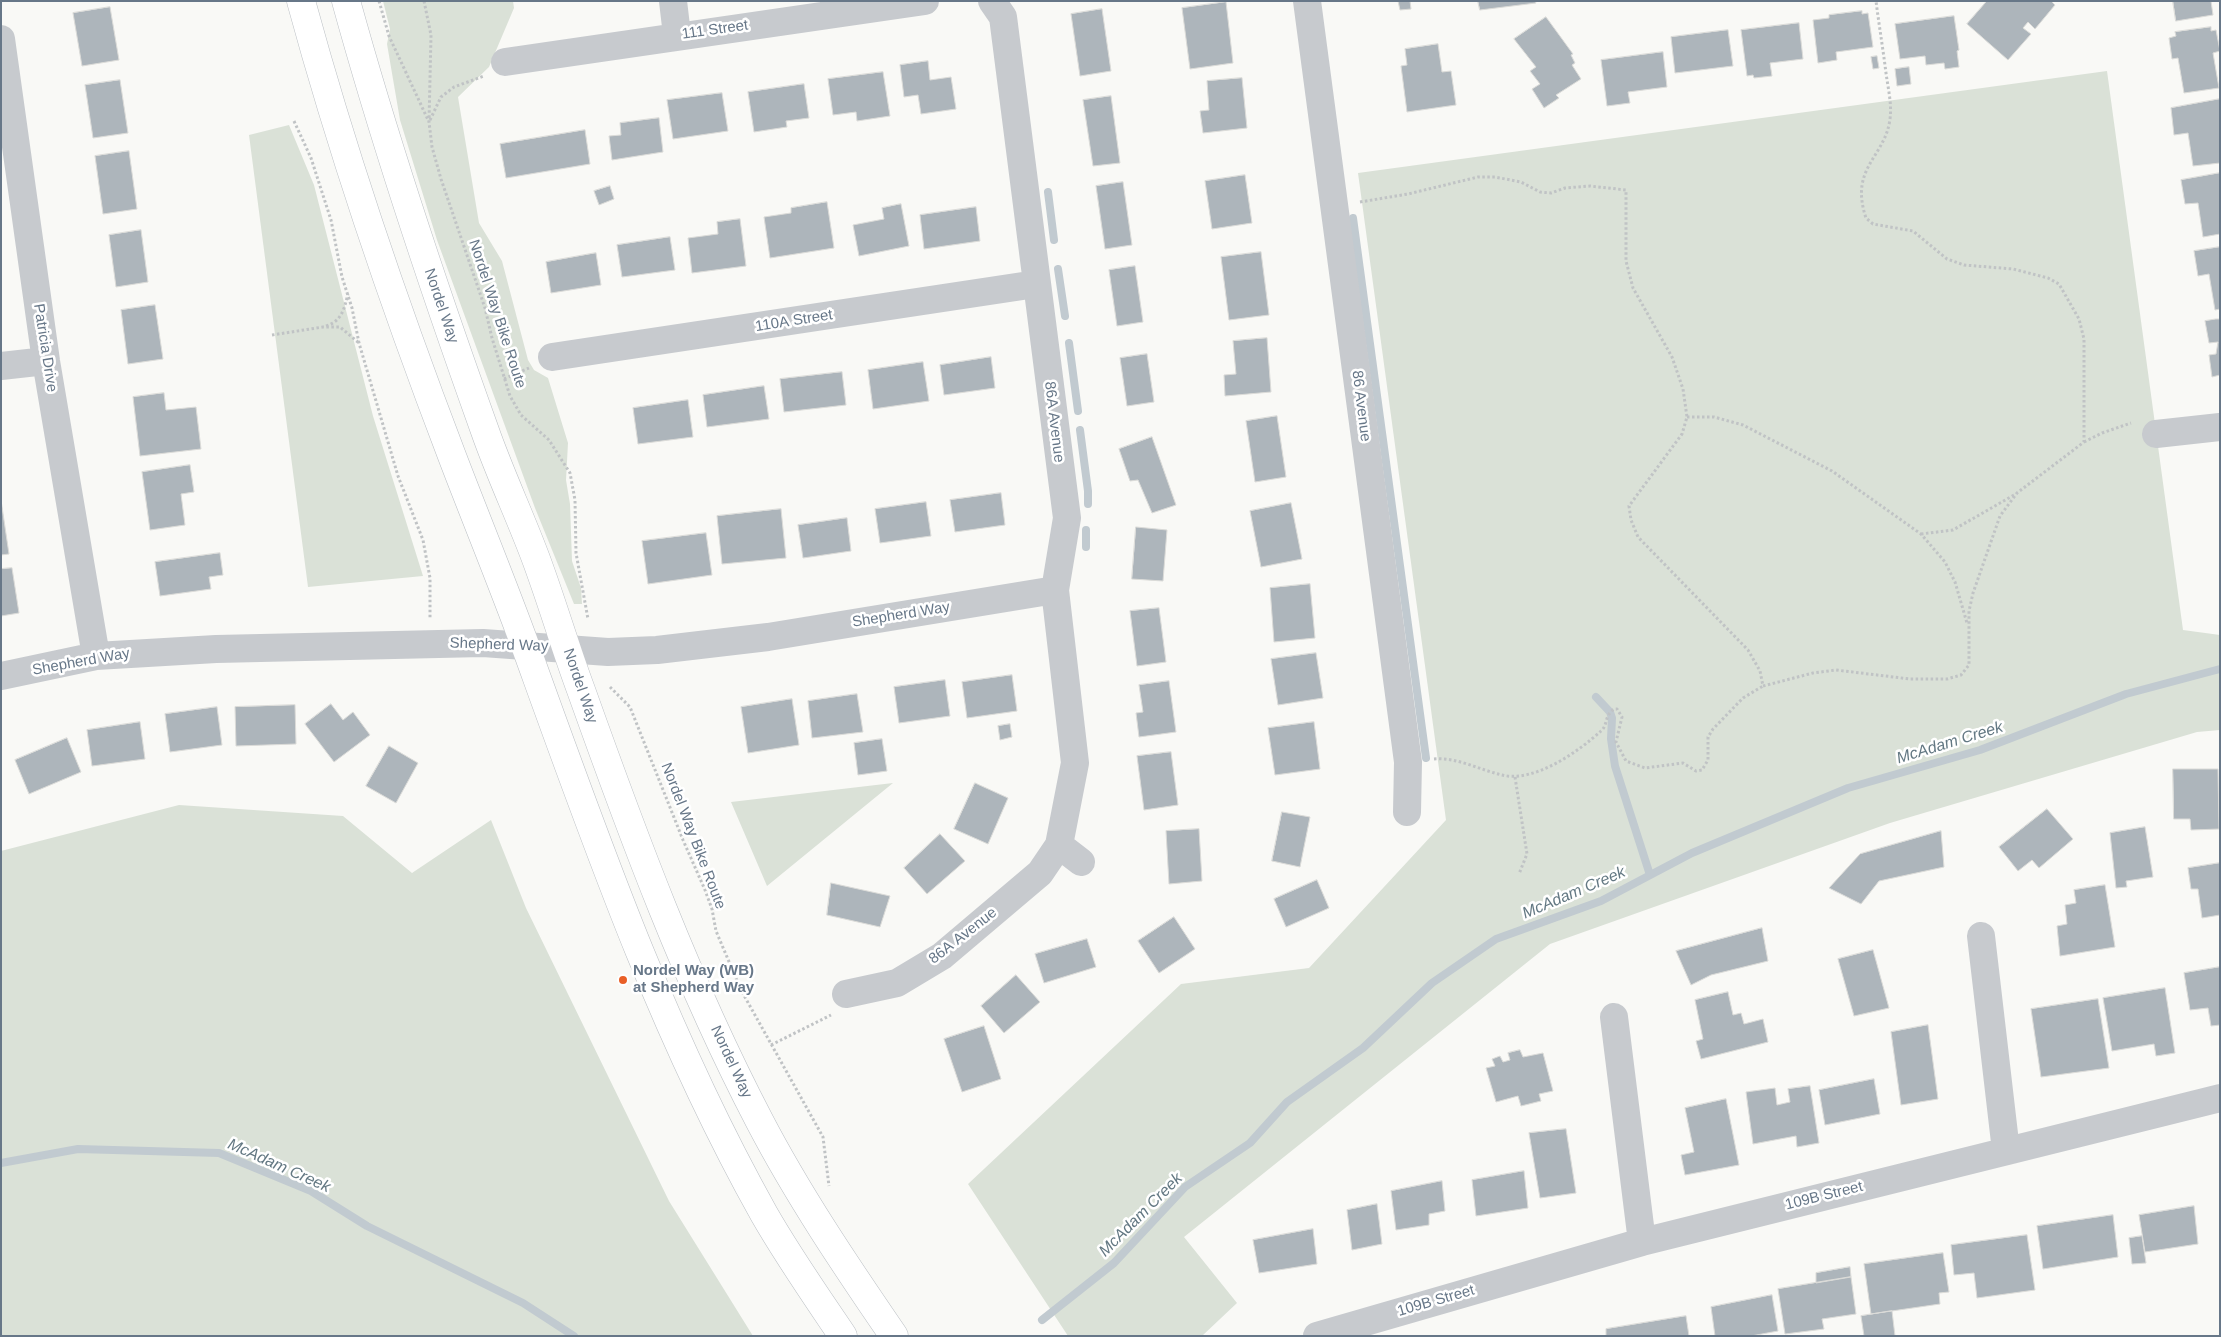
<!DOCTYPE html>
<style>
body{margin:0}
#map{position:relative;width:2221px;height:1337px;overflow:hidden;background:#f9f9f6;font-family:Helvetica,sans-serif}
canvas{display:block}
.frame{position:absolute;inset:0;border:2px solid #677788;pointer-events:none}
</style>
<div id="map">
<canvas width="2221" height="1337"></canvas>
<div class="frame"></div>
</div>
<script>
const g = document.querySelector('canvas').getContext('2d');
g.lineJoin = 'round';
function fillPath(path, color) {
  g.fillStyle = color;
  g.fill(path, 'evenodd');
}
function trace(path, color, width, dash) {
  g.strokeStyle = color;
  g.lineWidth = width;
  g.lineCap = dash ? 'butt' : 'round';
  g.setLineDash(dash || []);
  g.stroke(path);
}
function label(font, color, halo, rows, align = 'center') {
  g.font = font + ' Helvetica,sans-serif';
  g.lineWidth = 5;
  g.setLineDash([]);
  g.textBaseline = 'middle';
  g.strokeStyle = halo;
  g.fillStyle = color;
  for (const [text, x, y, turn = 0] of rows) {
    g.save();
    g.translate(x, y);
    g.rotate((+turn || 0) * Math.PI / 180);
    g.textAlign = isNaN(turn) ? turn : align;
    if (halo) g.strokeText(text, 0, 0);
    g.fillText(text, 0, 0);
    g.restore();
  }
}
const green = new Path2D(`
 M 383,1 L 513,1 L 514,8 L 489,67 L 458,97 L 479,223 L 502,261 L 528,360 L 534,370 L 548,378 L 568,443 L 566,480 L 570,504 L 572,561 L 581,588 L 582,604 L 574,604 L 535,508 L 437,240 L 400,120 L 387,44 L 390,29 Z
 M 2107,71 L 2183,630 L 2220,635 L 2220,730 L 2197,732 L 1890,823 L 1550,944 L 1184,1237 L 1237,1303 L 1202,1336 L 1068,1336 L 968,1184 L 1181,984 L 1309,968 L 1446,820 L 1358,173 Z
 M 289,125 L 314,185 L 373,416 L 423,576 L 308,587 L 249,135 Z
 M 893,783 L 767,886 L 731,802 Z
 M 179,805 L 343,816 L 412,873 L 491,820 L 526,908 L 669,1201 L 753,1336 L 1,1336 L 1,851 Z`);
const stream = new Path2D(`
 M 1048,192 L 1054,240
 M 1353,218 L 1426,758
 M 1058,269 L 1065,316
 M 1069,343 L 1078,411
 M 1080,430 L 1088,491 L 1088,504
 M 1086,547 L 1086,530
 M 1596,697 L 1610,712 L 1612,718 L 1611,739 L 1615,766 L 1650,875
 M 1,1163 L 78,1149 L 219,1153 L 311,1191 L 367,1226 L 523,1303 L 574,1336
 M 1042,1320 L 1114,1263 L 1185,1187 L 1250,1143 L 1287,1102 L 1363,1048 L 1432,983 L 1496,939 L 1601,901 L 1692,853 L 1848,788 L 1980,750 L 2126,694 L 2220,669`);
const building = new Path2D(`
 M 1387,1 L 1410,1 L 1411,9 L 1400,10 L 1398,1 Z
 M 1478,1 L 1535,1 L 1536,3 L 1480,10 Z
 M 1987,1 L 2051,1 L 2055,5 L 2035,29 L 2028,22 L 2023,28 L 2031,34 L 2008,60 L 1967,24 Z
 M 2173,1 L 2211,1 L 2213,15 L 2176,21 Z
 M 1226,2 L 1233,63 L 1190,69 L 1182,8 Z
 M 110,7 L 119,60 L 82,66 L 73,13 Z
 M 1102,9 L 1111,71 L 1080,76 L 1071,14 Z
 M 1862,11 L 1862,14 L 1868,13 L 1873,47 L 1836,52 L 1837,60 L 1818,63 L 1813,20 L 1829,18 L 1829,15 Z
 M 1954,16 L 1959,50 L 1957,51 L 1959,67 L 1945,69 L 1944,63 L 1926,65 L 1925,56 L 1900,59 L 1895,24 Z
 M 1546,17 L 1573,54 L 1571,55 L 1575,63 L 1572,65 L 1581,79 L 1556,95 L 1559,98 L 1544,108 L 1532,89 L 1540,84 L 1530,71 L 1536,67 L 1514,39 Z
 M 1799,23 L 1803,59 L 1770,63 L 1772,76 L 1754,78 L 1753,75 L 1747,76 L 1741,30 Z
 M 2211,27 L 2211,31 L 2216,30 L 2220,51 L 2213,53 L 2219,88 L 2184,93 L 2178,58 L 2172,59 L 2169,38 L 2176,36 L 2175,32 Z
 M 1728,30 L 1733,66 L 1675,73 L 1671,37 Z
 M 1438,44 L 1442,72 L 1451,71 L 1456,105 L 1407,112 L 1401,66 L 1407,65 L 1405,49 Z
 M 1663,52 L 1667,87 L 1628,92 L 1630,103 L 1607,106 L 1601,60 Z
 M 1877,56 L 1879,68 L 1873,69 L 1871,57 Z
 M 928,61 L 930,80 L 951,77 L 956,109 L 921,114 L 918,95 L 904,97 L 900,65 Z
 M 1909,67 L 1911,84 L 1897,86 L 1895,69 Z
 M 883,72 L 890,116 L 857,121 L 856,112 L 833,115 L 828,79 Z
 M 1242,78 L 1247,128 L 1203,133 L 1200,111 L 1209,110 L 1207,81 Z
 M 120,80 L 128,133 L 93,138 L 85,85 Z
 M 804,84 L 809,118 L 786,121 L 787,127 L 754,132 L 748,92 Z
 M 722,93 L 728,131 L 673,139 L 667,100 Z
 M 1111,96 L 1120,163 L 1093,166 L 1083,100 Z
 M 2220,99 L 2220,163 L 2193,166 L 2188,133 L 2174,135 L 2171,108 Z
 M 659,118 L 663,152 L 612,160 L 609,136 L 621,135 L 620,123 Z
 M 585,130 L 590,164 L 506,178 L 500,144 Z
 M 129,151 L 137,209 L 103,214 L 95,156 Z
 M 2220,173 L 2220,234 L 2203,237 L 2198,203 L 2185,204 L 2181,180 Z
 M 1245,175 L 1252,223 L 1212,229 L 1205,181 Z
 M 1123,182 L 1132,245 L 1105,249 L 1096,186 Z
 M 610,186 L 614,199 L 599,205 L 594,191 Z
 M 827,202 L 834,248 L 770,258 L 764,217 L 791,213 L 791,208 Z
 M 901,204 L 909,246 L 859,256 L 853,225 L 884,219 L 882,208 Z
 M 976,207 L 980,241 L 924,249 L 920,215 Z
 M 740,219 L 746,266 L 692,273 L 688,238 L 718,234 L 717,222 Z
 M 141,230 L 148,282 L 116,287 L 109,235 Z
 M 670,237 L 675,270 L 622,277 L 617,245 Z
 M 2220,247 L 2220,309 L 2215,310 L 2209,274 L 2198,276 L 2194,251 Z
 M 1261,252 L 1269,315 L 1229,320 L 1221,257 Z
 M 596,253 L 601,285 L 551,293 L 546,262 Z
 M 1135,266 L 1143,322 L 1117,326 L 1109,270 Z
 M 155,305 L 163,359 L 128,364 L 121,310 Z
 M 2216,319 L 2220,319 L 2220,375 L 2212,377 L 2209,355 L 2216,354 L 2218,342 L 2209,343 L 2205,321 Z
 M 1267,338 L 1271,392 L 1225,396 L 1224,375 L 1236,374 L 1233,341 Z
 M 1147,354 L 1154,402 L 1127,406 L 1120,358 Z
 M 991,357 L 995,388 L 944,395 L 940,365 Z
 M 923,362 L 929,401 L 873,409 L 868,370 Z
 M 842,372 L 846,405 L 784,412 L 780,379 Z
 M 764,386 L 769,419 L 707,427 L 703,395 Z
 M 164,393 L 166,410 L 196,407 L 201,449 L 140,456 L 133,397 Z
 M 688,400 L 693,437 L 638,444 L 633,408 Z
 M 1277,416 L 1286,477 L 1255,482 L 1246,421 Z
 M 1152,437 L 1176,505 L 1152,513 L 1138,480 L 1130,481 L 1119,449 Z
 M 190,465 L 194,492 L 181,494 L 185,525 L 150,530 L 142,472 Z
 M 1001,493 L 1005,525 L 955,532 L 950,500 Z
 M 1,500 L 9,554 L 1,555 Z
 M 926,502 L 931,536 L 880,543 L 875,509 Z
 M 1291,503 L 1302,559 L 1261,567 L 1250,511 Z
 M 781,509 L 786,558 L 722,564 L 717,516 Z
 M 847,518 L 851,551 L 803,558 L 798,525 Z
 M 1136,527 L 1167,530 L 1163,581 L 1132,579 Z
 M 706,533 L 712,575 L 648,584 L 642,541 Z
 M 220,553 L 223,575 L 209,577 L 211,589 L 160,596 L 155,562 Z
 M 12,568 L 19,613 L 1,616 L 1,569 Z
 M 1310,584 L 1315,638 L 1274,642 L 1270,588 Z
 M 1159,608 L 1166,662 L 1137,666 L 1130,611 Z
 M 1316,653 L 1323,698 L 1278,705 L 1271,659 Z
 M 1012,675 L 1017,711 L 967,718 L 962,682 Z
 M 945,680 L 950,716 L 899,723 L 894,687 Z
 M 1169,681 L 1176,732 L 1139,737 L 1136,713 L 1143,712 L 1139,685 Z
 M 857,694 L 863,732 L 812,738 L 808,701 Z
 M 792,699 L 799,745 L 748,753 L 741,707 Z
 M 331,704 L 343,720 L 353,712 L 370,735 L 334,762 L 305,724 Z
 M 295,705 L 296,744 L 236,746 L 235,707 Z
 M 217,707 L 222,745 L 170,752 L 165,714 Z
 M 140,722 L 145,759 L 92,766 L 87,730 Z
 M 1314,722 L 1320,769 L 1275,775 L 1268,728 Z
 M 1010,724 L 1012,737 L 1000,740 L 998,726 Z
 M 67,738 L 81,772 L 29,794 L 15,760 Z
 M 882,739 L 887,771 L 858,775 L 854,743 Z
 M 389,746 L 418,763 L 396,803 L 366,786 Z
 M 1171,752 L 1178,805 L 1144,810 L 1137,756 Z
 M 2173,769 L 2218,769 L 2219,829 L 2191,830 L 2190,819 L 2174,819 Z
 M 975,783 L 1008,798 L 988,844 L 954,829 Z
 M 2047,809 L 2073,839 L 2039,868 L 2032,860 L 2018,871 L 1999,847 Z
 M 1282,812 L 1310,817 L 1300,867 L 1272,861 Z
 M 2145,827 L 2153,877 L 2126,881 L 2127,887 L 2116,888 L 2110,833 Z
 M 1199,829 L 1202,881 L 1169,884 L 1166,831 Z
 M 1941,831 L 1944,867 L 1879,881 L 1861,904 L 1829,888 L 1860,854 Z
 M 940,834 L 965,861 L 927,894 L 904,868 Z
 M 2220,863 L 2220,915 L 2202,918 L 2198,889 L 2191,889 L 2188,868 Z
 M 1317,880 L 1329,908 L 1286,927 L 1274,899 Z
 M 831,883 L 890,896 L 880,927 L 827,915 Z
 M 2105,885 L 2115,947 L 2060,956 L 2057,926 L 2067,924 L 2065,905 L 2076,903 L 2074,890 Z
 M 1174,917 L 1195,949 L 1159,973 L 1138,941 Z
 M 1762,928 L 1768,961 L 1711,975 L 1691,985 L 1676,951 Z
 M 1087,939 L 1096,967 L 1044,983 L 1035,954 Z
 M 1873,950 L 1889,1008 L 1854,1016 L 1838,959 Z
 M 2220,967 L 2220,1025 L 2211,1026 L 2208,1008 L 2190,1010 L 2184,973 Z
 M 1016,975 L 1040,1002 L 1004,1033 L 981,1006 Z
 M 2165,988 L 2175,1053 L 2156,1056 L 2154,1044 L 2112,1051 L 2103,998 Z
 M 1728,992 L 1733,1015 L 1741,1013 L 1744,1024 L 1763,1019 L 1768,1042 L 1701,1059 L 1696,1041 L 1703,1039 L 1695,1000 Z
 M 2098,999 L 2109,1068 L 2041,1077 L 2031,1009 Z
 M 1928,1025 L 1938,1099 L 1901,1105 L 1891,1032 Z
 M 984,1026 L 1001,1079 L 962,1092 L 944,1039 Z
 M 1520,1050 L 1523,1057 L 1543,1053 L 1553,1091 L 1539,1094 L 1541,1101 L 1521,1106 L 1518,1096 L 1496,1102 L 1486,1068 L 1495,1066 L 1492,1059 L 1500,1056 L 1503,1062 L 1510,1060 L 1508,1053 Z
 M 1874,1079 L 1880,1114 L 1825,1125 L 1819,1090 Z
 M 1810,1086 L 1819,1143 L 1797,1147 L 1796,1136 L 1753,1144 L 1746,1092 L 1775,1088 L 1777,1105 L 1790,1102 L 1788,1089 Z
 M 1726,1099 L 1739,1165 L 1685,1175 L 1681,1155 L 1694,1152 L 1685,1108 Z
 M 1566,1129 L 1576,1193 L 1540,1198 L 1529,1133 Z
 M 1524,1171 L 1528,1208 L 1476,1216 L 1472,1180 Z
 M 1442,1181 L 1445,1211 L 1429,1214 L 1429,1225 L 1396,1230 L 1391,1191 Z
 M 1377,1204 L 1382,1244 L 1352,1250 L 1347,1210 Z
 M 2194,1206 L 2198,1244 L 2145,1252 L 2139,1215 Z
 M 2113,1215 L 2118,1257 L 2043,1269 L 2037,1226 Z
 M 1313,1229 L 1317,1264 L 1259,1273 L 1253,1240 Z
 M 2027,1235 L 2035,1290 L 1977,1298 L 1974,1273 L 1954,1275 L 1951,1245 Z
 M 2142,1236 L 2146,1263 L 2132,1264 L 2129,1238 Z
 M 1943,1253 L 1949,1292 L 1939,1293 L 1940,1304 L 1871,1314 L 1864,1264 Z
 M 1850,1267 L 1851,1277 L 1816,1283 L 1816,1273 Z
 M 1851,1277 L 1856,1314 L 1822,1319 L 1824,1329 L 1785,1334 L 1778,1289 Z
 M 1772,1295 L 1778,1331 L 1751,1336 L 1715,1336 L 1711,1307 Z
 M 1892,1311 L 1895,1336 L 1864,1336 L 1861,1316 Z
 M 1686,1316 L 1689,1336 L 1606,1336 L 1606,1329 Z`);
const path = new Path2D(`
 M 379,1 L 389,36 L 429,122
 M 424,1 L 431,35 L 429,122 L 432,147 L 441,179 L 485,308 L 492,338 L 510,396 L 521,415 L 549,440 L 570,473 L 575,500 L 576,553 L 588,619
 M 430,120 L 441,97 L 454,87 L 484,76
 M 294,121 L 311,158 L 331,220 L 342,277 L 352,308 L 359,343 L 398,476 L 423,540 L 430,578 L 430,618
 M 1360,202 L 1408,194 L 1478,177 L 1495,177 L 1521,182 L 1540,192 L 1551,193 L 1565,188 L 1590,186 L 1626,190 L 1626,261 L 1633,288 L 1672,357 L 1683,389 L 1687,417 L 1682,434 L 1629,506 L 1631,520 L 1638,537 L 1748,650 L 1760,671 L 1763,686 L 1813,673 L 1836,670 L 1910,679 L 1947,679 L 1961,675 L 1969,665 L 1969,611 L 1973,593 L 2000,516 L 2017,493 L 2084,442 L 2084,339 L 2079,319 L 2059,284 L 2048,278 L 2013,269 L 1964,265 L 1947,259 L 1913,231 L 1873,224 L 1866,218 C 1849,167 1885,158 1890,119 C 1892,104 1888,88 1886,73 C 1883,49 1879,25 1876,1
 M 326,326 C 342,321 344,309 348,294
 M 272,335 L 323,327 L 340,327 L 359,343
 M 504,379 L 529,368
 M 1687,417 L 1714,417 L 1743,425 L 1832,471 L 1921,534 L 1945,562 L 1955,582 L 1967,623
 M 2084,442 L 2102,433 L 2131,423
 M 1921,534 L 1953,530 L 2014,495
 M 610,687 L 630,707 L 683,840 L 705,890 L 712,909 L 716,931 L 741,990 L 823,1137 L 829,1186
 M 1434,759 C 1457,757 1480,770 1502,775 C 1534,783 1578,752 1601,731 C 1608,725 1604,716 1614,709 L 1617,709 L 1622,717 L 1616,742 L 1626,761 L 1645,768 L 1683,763 L 1696,771 L 1702,770 L 1708,760 L 1708,737 L 1713,729 L 1743,698 L 1763,686
 M 1515,777 L 1527,854 L 1519,874
 M 771,1045 L 831,1015`);
const minor = new Path2D(`
 M 673,1 L 677,35
 M 1307,1 L 1408,762 L 1407,812
 M 1,39 L 46,361 L 96,656
 M 505,62 L 925,1
 M 552,357 L 1036,284
 M 1,366 L 46,361
 M 2156,434 L 2220,427
 M 1,676 L 96,656 L 216,649 L 483,643 L 608,652 L 657,650 L 768,637 L 1055,590
 M 1059,845 L 1081,862
 M 1981,936 L 2006,1151
 M 846,994 L 897,983 L 942,956 L 1040,873 L 1059,845 L 1075,763 L 1055,590 L 1067,518 L 1003,17 L 992,1
 M 1614,1017 L 1642,1242
 M 1317,1336 L 1642,1242 L 2220,1098`);
const secondary = new Path2D(`
 M 301,1 C 343,155 395,307 452,456 C 476,519 502,582 525,645 C 595,839 663,1034 764,1214 C 788,1256 816,1296 843,1336
 M 346,1 C 386,146 434,289 485,431 C 500,474 520,516 536,559 C 552,602 565,647 581,690 C 633,836 687,982 759,1120 C 798,1195 846,1266 894,1336`);
const markers = [
 [623,980,5,"#e95f26"]
];
const streetNames = [
 ["111 Street",715,30,-8],
 ["Nordel Way",441,306,71],
 ["Nordel Way Bike Route",497,314,72],
 ["110A Street",794,321,-9],
 ["Patricia Drive",45,348,81],
 ["86 Avenue",1361,406,83],
 ["86A Avenue",1054,422,83],
 ["Shepherd Way",901,615,-9],
 ["Shepherd Way",499,645,2],
 ["Shepherd Way",81,662,-10],
 ["Nordel Way",580,686,71],
 ["Nordel Way Bike Route",693,836,69],
 ["86A Avenue",963,936,-38],
 ["Nordel Way",731,1062,65],
 ["109B Street",1824,1196,-14],
 ["109B Street",1436,1301,-16]
];
const poiNames = [
 ["Nordel Way (WB)",633,971],
 ["at Shepherd Way",633,988]
];
const waterNames = [
 ["McAdam Creek",1950,743,-17],
 ["McAdam Creek",1574,893,-23],
 ["McAdam Creek",279,1166,24],
 ["McAdam Creek",1141,1215,-45]
];
fillPath(green, '#dae1d7');
trace(stream, '#c1cad0', 8);
fillPath(building, '#adb5bb');
trace(building, '#dbdbd8', 1);
trace(secondary, '#b9bec3', 29);
trace(path, '#c0c3c5', 3, [2.5, 2.5]);
trace(minor, '#c7cace', 28);
trace(secondary, '#fff', 28);
for (const [x, y, r, color] of markers) {
  const dot = new Path2D();
  dot.arc(x, y, r, 0, 2 * Math.PI);
  g.fillStyle = color;
  g.fill(dot);
  trace(dot, '#fff', 2);
}
label('15px', '#677788', '#fff', streetNames);
label('bold 15px', '#677788', '#fff', poiNames, 'left');
label('italic 16px', '#637883', '#fff', waterNames);
</script>
